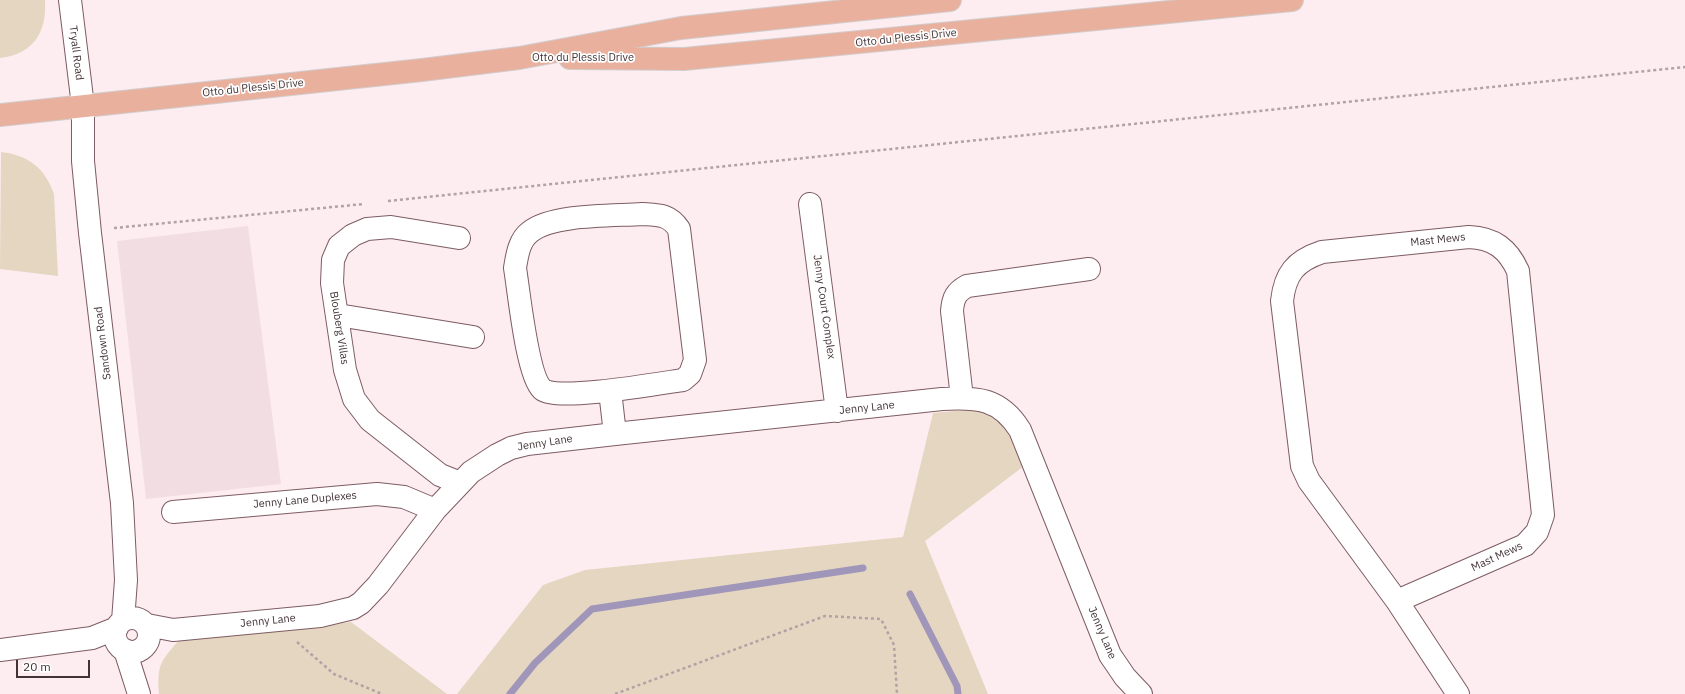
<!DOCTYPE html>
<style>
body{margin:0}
#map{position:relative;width:1685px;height:694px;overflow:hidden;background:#fdedf0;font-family:"IBM Plex Sans",sans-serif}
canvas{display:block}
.scale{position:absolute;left:16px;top:660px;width:74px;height:18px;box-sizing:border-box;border:2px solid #423336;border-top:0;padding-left:5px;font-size:12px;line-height:14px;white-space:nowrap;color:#423336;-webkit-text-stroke:3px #fff;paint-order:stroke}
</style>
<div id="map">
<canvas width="1685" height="694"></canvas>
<div class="scale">20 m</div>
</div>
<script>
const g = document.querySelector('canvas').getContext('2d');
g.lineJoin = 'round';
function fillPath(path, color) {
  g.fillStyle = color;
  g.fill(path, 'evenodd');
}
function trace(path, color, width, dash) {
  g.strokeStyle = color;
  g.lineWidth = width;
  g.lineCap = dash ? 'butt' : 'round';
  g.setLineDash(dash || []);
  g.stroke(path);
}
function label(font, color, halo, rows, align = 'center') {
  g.font = font + ' "IBM Plex Sans",sans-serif';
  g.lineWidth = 3.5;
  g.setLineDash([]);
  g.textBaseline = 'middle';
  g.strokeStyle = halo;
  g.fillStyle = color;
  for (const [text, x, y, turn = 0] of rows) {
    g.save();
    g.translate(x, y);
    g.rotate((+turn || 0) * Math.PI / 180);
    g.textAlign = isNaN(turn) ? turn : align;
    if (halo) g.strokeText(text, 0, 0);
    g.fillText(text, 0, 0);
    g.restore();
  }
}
const built = new Path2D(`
 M 248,226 L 281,484 L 146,499 L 117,241 Z`);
const green = new Path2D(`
 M 0,0 L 45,0 C 47,32 34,54 0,58 Z
 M 1,152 C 28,155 45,168 54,194 L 58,276 L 0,269 Z
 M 966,410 C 1004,411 1010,436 1024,466 L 925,541 L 988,694 L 457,694 L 543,585 L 585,570 L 903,537 L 933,413 Z
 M 351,622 L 447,694 L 159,694 C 157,665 160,662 179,640 Z`);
const stream = new Path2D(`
 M 910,594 L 957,686 L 958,694
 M 510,694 L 535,663 L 592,609 L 863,568`);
const path = new Path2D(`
 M 388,201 L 1685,67
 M 114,228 L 364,204
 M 297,642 L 334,674 L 382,694
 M 615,694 L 825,616 L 881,619 L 894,645 L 897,694`);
const minor = new Path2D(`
 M 70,0 L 83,106 L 83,161 L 90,233 L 122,503 L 126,580 L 123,621
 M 810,204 L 837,411
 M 642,214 C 658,215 669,214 679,229 L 695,360 L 690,374 L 683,380 C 662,383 554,402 542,389 C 527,375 519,292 515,268 C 517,256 519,240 530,232 C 552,214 612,216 642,214 Z
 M 459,238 L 391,227 L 367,229 L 353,235 L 339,246 L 333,260 L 332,283 L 345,370 L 354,399 L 370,420 L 440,475 L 460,483
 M 338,315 L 473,337
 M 610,391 L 615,434
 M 962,398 L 952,311 C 953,298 956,292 967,286 L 1089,269
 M 173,512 L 377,494 L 404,497 L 435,510
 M 1397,601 L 1525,545 L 1537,532 L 1543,515 L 1518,271 C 1508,249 1494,238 1469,237 L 1322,252 C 1295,261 1285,274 1282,301 L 1302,466 L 1309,481 L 1397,601 L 1458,694
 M115 635a17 17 0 1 1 34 0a17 17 0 1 1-34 0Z
 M 147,625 L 173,630 L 320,616 L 353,608 L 361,603 L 378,585 L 435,510 L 471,472 L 497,455 L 511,448 L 527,444 L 615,434 L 942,399 C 977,397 1000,398 1020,430 L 1110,655 L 1125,677 L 1141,694
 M 0,650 L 92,638 L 117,628
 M 125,650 L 139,694`);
const major = new Path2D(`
 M 570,58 L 684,59 L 1292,0
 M 0,115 L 422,70 L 519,58 L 681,28 L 950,0`);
const streetNames = [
 ["Otto du Plessis Drive",906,38,-6],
 ["Tryall Road",76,53,83],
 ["Otto du Plessis Drive",583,58],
 ["Otto du Plessis Drive",253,88,-6],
 ["Mast Mews",1438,240,-6],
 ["Jenny Court Complex",824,307,82],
 ["Blouberg Villas",339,328,81],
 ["Sandown Road",103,343,-97],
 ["Jenny Lane",867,408,-6],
 ["Jenny Lane",545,443,-9],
 ["Jenny Lane Duplexes",305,500,-5],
 ["Mast Mews",1497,557,-25],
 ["Jenny Lane",268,621,-6],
 ["Jenny Lane",1102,633,67]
];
fillPath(built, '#f2dee2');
fillPath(green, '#e5d6c1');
trace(stream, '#9f96ba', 7);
trace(minor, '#7d5c63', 24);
trace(major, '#d2cecf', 24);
trace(path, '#b1a2a5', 2.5, [3, 3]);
trace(minor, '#fff', 22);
trace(major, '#e8b09d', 22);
label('11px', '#423336', '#fff', streetNames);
</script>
